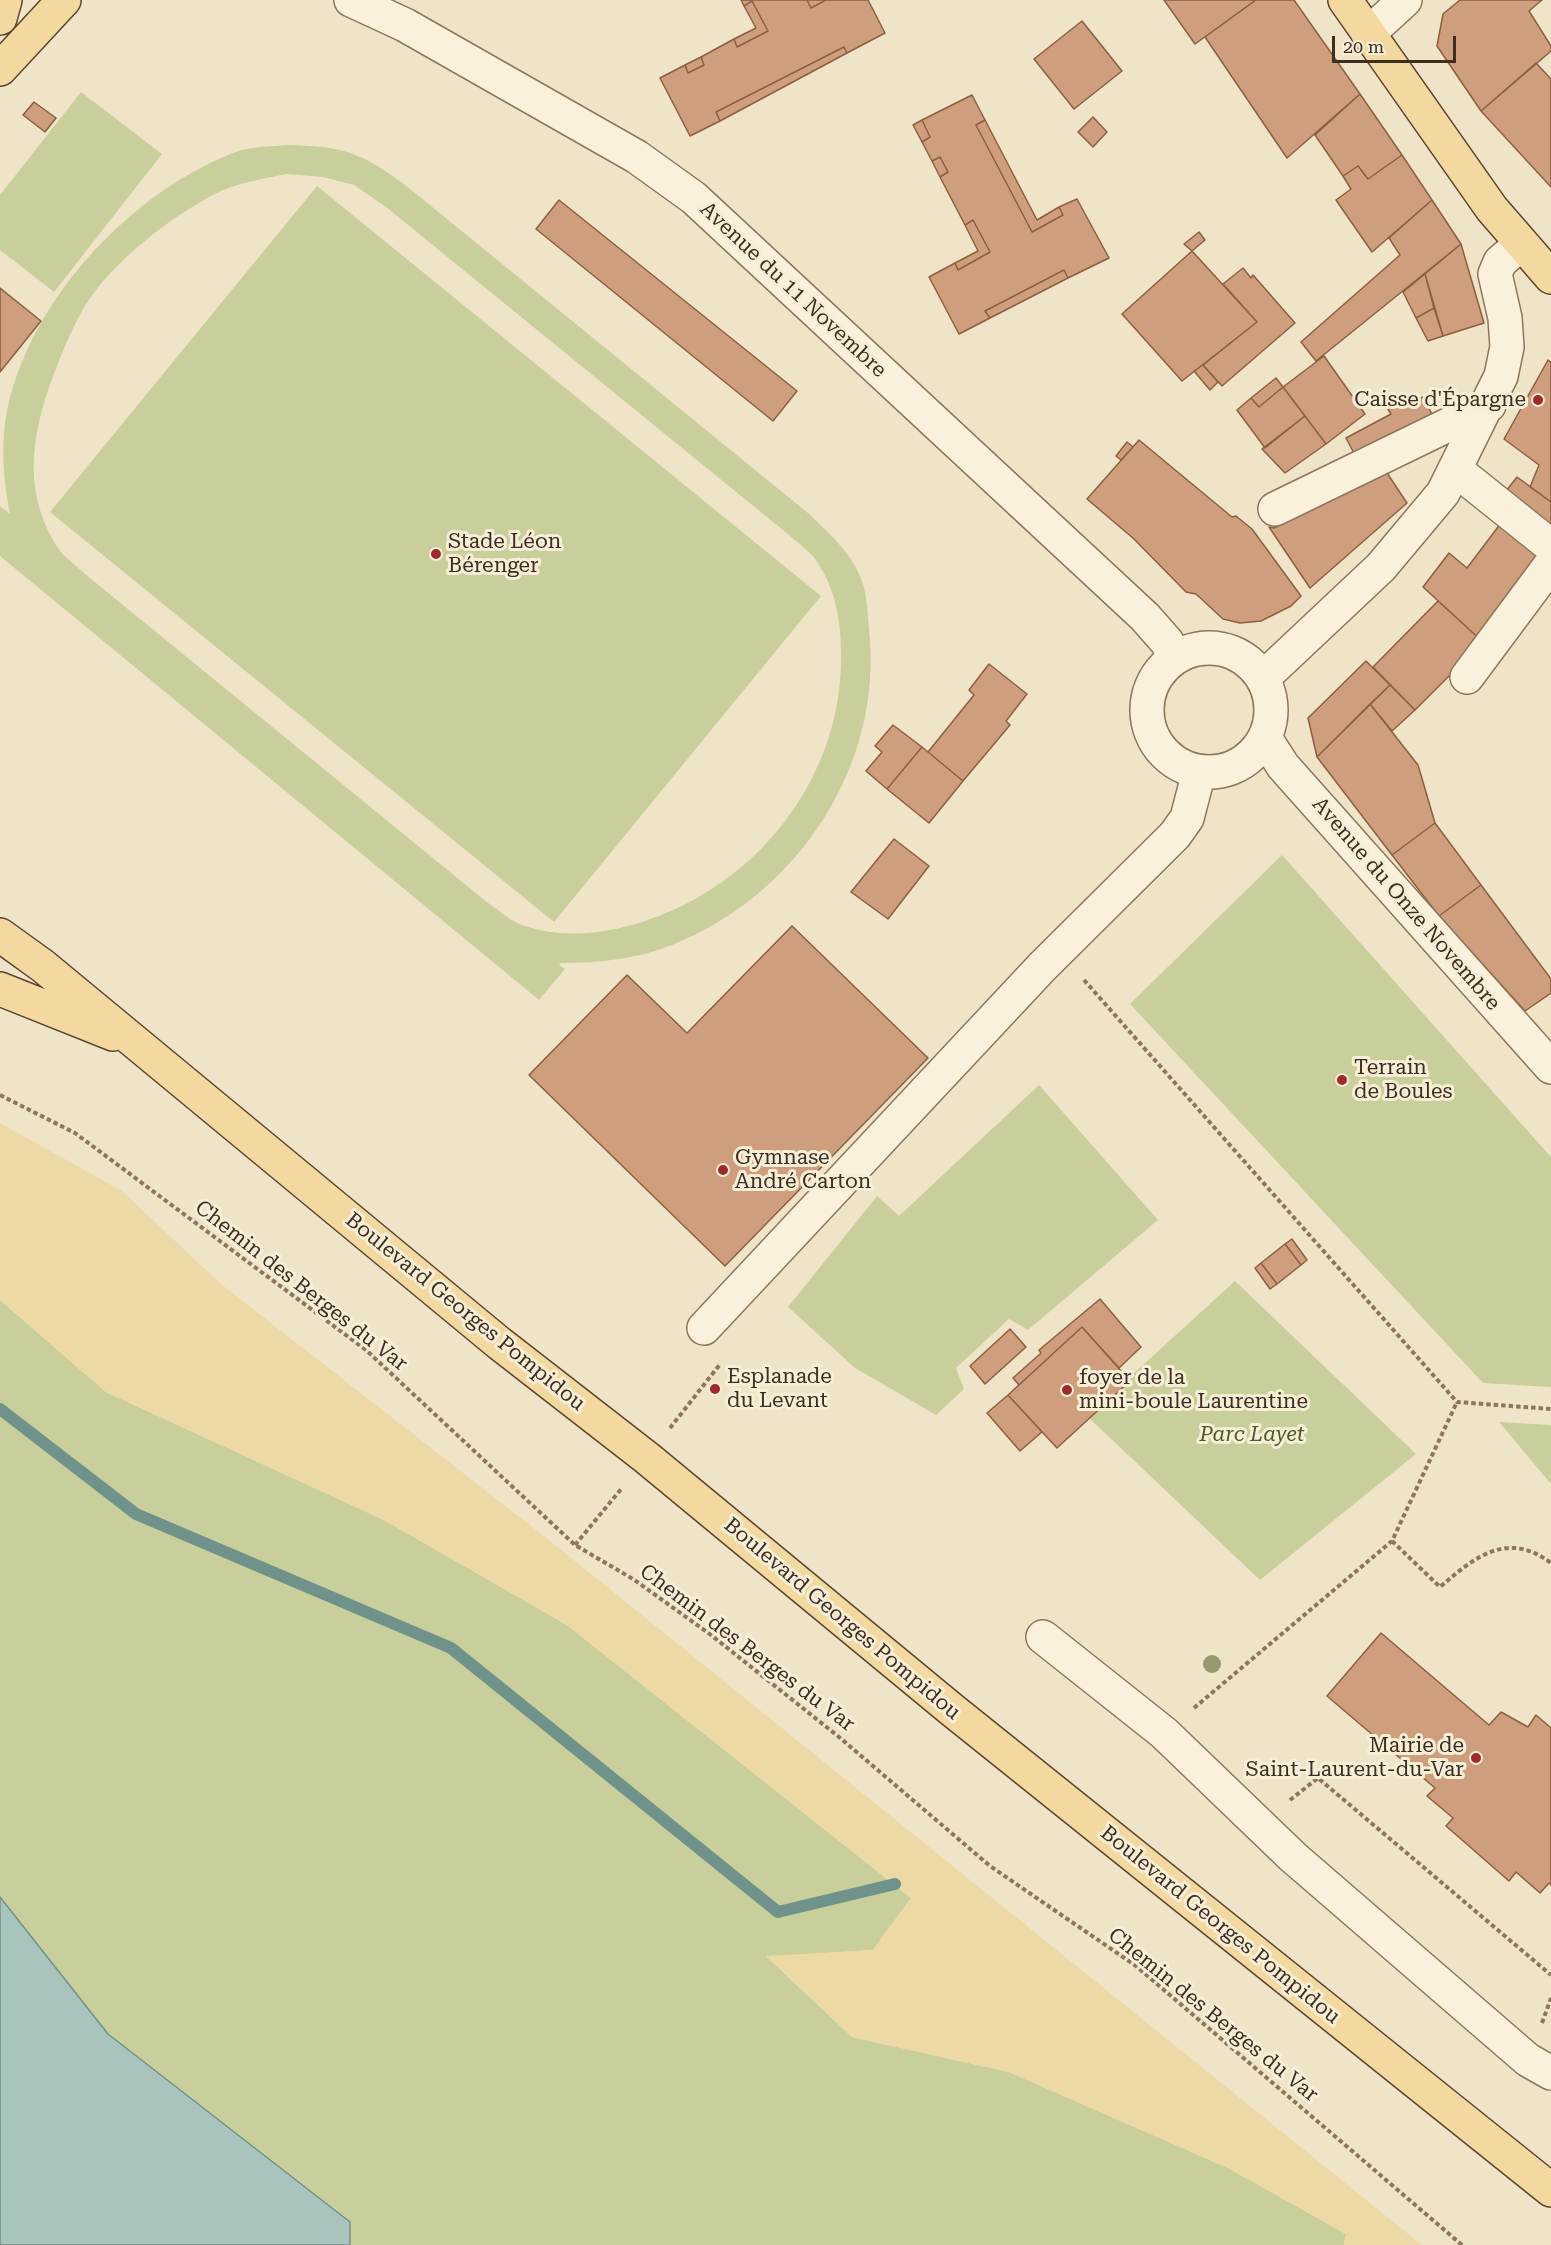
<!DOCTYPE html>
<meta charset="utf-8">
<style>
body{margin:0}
#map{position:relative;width:1551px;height:2245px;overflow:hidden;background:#f0e4c8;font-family:"Roboto Serif",serif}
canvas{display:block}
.scale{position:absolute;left:1332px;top:36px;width:124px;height:27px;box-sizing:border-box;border:3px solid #3d2e20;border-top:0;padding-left:8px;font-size:18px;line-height:21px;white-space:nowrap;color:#3d2e20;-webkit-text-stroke:4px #f7eed8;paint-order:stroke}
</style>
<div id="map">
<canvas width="1551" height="2245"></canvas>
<div class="scale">20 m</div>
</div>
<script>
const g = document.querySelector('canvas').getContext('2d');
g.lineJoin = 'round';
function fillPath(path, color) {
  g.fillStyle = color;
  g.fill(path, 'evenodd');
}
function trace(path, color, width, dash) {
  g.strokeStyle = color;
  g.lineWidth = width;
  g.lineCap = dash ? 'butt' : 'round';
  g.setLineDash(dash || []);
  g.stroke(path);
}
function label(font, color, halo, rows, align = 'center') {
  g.font = font + ' "Roboto Serif",serif';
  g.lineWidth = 6;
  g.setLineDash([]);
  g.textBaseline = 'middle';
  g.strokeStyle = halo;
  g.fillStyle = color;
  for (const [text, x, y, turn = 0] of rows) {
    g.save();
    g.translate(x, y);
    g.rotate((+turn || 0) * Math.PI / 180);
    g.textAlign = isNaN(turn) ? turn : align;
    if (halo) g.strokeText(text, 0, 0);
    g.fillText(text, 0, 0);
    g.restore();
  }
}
const green = new Path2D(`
 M 81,92 L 162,154 L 54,292 L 0,250 L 0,195 Z
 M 292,145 C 346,147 361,153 404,184 L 808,513 C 829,533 854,555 863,584 C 867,598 868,615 869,629 C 884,765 798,895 672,945 C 637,959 599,963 561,963 L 559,965 L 565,969 L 539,1000 L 0,556 L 0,506 L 10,514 C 3,479 0,441 8,406 C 33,297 131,193 233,153 C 250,146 274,146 292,145 ZM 287,174 L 323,177 L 354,185 L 386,207 L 789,535 C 798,543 811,552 818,563 C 836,592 841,621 841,654 C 843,777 758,885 642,922 C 604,934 561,939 522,925 C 510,921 499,910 488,903 L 85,574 C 76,565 62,556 56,545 C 20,486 33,427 57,366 C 68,338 80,309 99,286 C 129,250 172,217 213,195 C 235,183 262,179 287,174 Z
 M 317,186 L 821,596 L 554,922 L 50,512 Z
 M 1282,855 L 1551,1157 L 1551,1387 L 1483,1383 L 1130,1004 Z
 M 1039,1085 L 1158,1220 L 1028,1330 L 1009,1319 L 956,1368 L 964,1389 L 936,1415 L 855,1368 L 788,1307 L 877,1196 L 899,1216 Z
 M 1235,1281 L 1416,1454 L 1260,1580 L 1087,1416 Z
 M 0,1300 L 106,1392 L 384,1520 L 567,1625 L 911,1898 L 873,1950 L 767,1957 L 852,2037 L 1009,2072 L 1228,2168 L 1346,2234 L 1344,2245 L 350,2245 L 350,2222 L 108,2034 L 0,1897 Z
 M 1499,1422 L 1551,1425 L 1551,1484 Z`);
const sand = new Path2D(`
 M 0,1123 L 122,1191 L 221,1284 L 554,1544 L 1422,2245 L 1344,2245 L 1346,2234 L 1228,2168 L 1009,2072 L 852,2037 L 766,1956 L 873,1950 L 911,1898 L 567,1625 L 384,1520 L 106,1392 L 0,1300 Z`);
const water = new Path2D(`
 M 0,1897 L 108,2034 L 350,2222 L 350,2245 L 0,2245 Z`);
const stream = new Path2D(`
 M 0,1409 L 136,1514 L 451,1648 L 778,1912 L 895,1884`);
const building = new Path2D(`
 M 741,0 L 807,0 L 811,8 L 826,0 L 868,0 L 885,33 L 847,53 L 844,47 L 716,112 L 720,121 L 690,136 L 660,78 L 685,65 L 688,73 L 704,65 L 701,57 L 734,39 L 737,47 L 768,31 L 752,1 L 744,6 Z
 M 807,0 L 826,0 L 811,8 Z
 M 1164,0 L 1256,0 L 1195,44 Z
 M 1256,0 L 1294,0 L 1360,94 L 1287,158 L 1205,37 Z
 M 1460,0 L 1542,0 L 1529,11 L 1551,46 L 1551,51 L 1481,111 L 1437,46 L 1443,14 Z
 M 752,1 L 768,31 L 737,47 L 734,39 L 756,28 L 744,6 Z
 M 1082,21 L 1122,71 L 1074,109 L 1034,59 Z
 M 844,47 L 847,53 L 720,121 L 716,112 Z
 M 701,57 L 704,65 L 688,73 L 685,65 Z
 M 1536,63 L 1551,79 L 1551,187 L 1481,111 Z
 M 1360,94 L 1402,155 L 1368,179 L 1358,166 L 1343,176 L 1315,135 Z
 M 972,95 L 985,120 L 976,125 L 1032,232 L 1063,215 L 1059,207 L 1077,199 L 1109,258 L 1068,278 L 1064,270 L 985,311 L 990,318 L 959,334 L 929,277 L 955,263 L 958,270 L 990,252 L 973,220 L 965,225 L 940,177 L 948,172 L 940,157 L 932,161 L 922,142 L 930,137 L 922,120 Z
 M 34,102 L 56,118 L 45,132 L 23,115 Z
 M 1093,117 L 1107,132 L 1093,147 L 1078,132 Z
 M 922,120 L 930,137 L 922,142 L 913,125 Z
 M 985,120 L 1037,220 L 1059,207 L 1063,215 L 1032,232 L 976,125 Z
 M 1402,155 L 1432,200 L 1372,252 L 1336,200 L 1351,189 L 1343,176 L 1358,166 L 1368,179 Z
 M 940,157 L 948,172 L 940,177 L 932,161 Z
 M 559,200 L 797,391 L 773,421 L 536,229 Z
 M 1432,200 L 1461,244 L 1316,361 L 1301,342 L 1400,255 L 1389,238 Z
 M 973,220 L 990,252 L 958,270 L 955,263 L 978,251 L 965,225 Z
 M 1199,232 L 1205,240 L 1192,251 L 1184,244 Z
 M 1461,244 L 1484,323 L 1443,336 L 1425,274 Z
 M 1192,251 L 1257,322 L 1182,381 L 1122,314 Z
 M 1243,268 L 1251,278 L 1253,275 L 1295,323 L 1222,386 L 1203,365 L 1257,322 L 1223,284 Z
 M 1064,270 L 1068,278 L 990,318 L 985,311 Z
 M 1425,274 L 1434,308 L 1416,318 L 1403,292 Z
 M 0,288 L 41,321 L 0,372 Z
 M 1434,308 L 1443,336 L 1428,341 L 1416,318 Z
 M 1324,356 L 1365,414 L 1326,444 L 1283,387 Z
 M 1548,360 L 1551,362 L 1551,502 L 1530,487 L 1539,465 L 1504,439 Z
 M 1203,365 L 1218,382 L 1210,390 L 1194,371 Z
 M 1276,378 L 1283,387 L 1259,407 L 1251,398 Z
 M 1283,387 L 1305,416 L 1265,448 L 1237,410 L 1251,398 L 1259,407 Z
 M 1423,397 L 1434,418 L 1356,457 L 1346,438 L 1391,414 L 1386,406 L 1401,399 L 1405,406 Z
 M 1305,416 L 1326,444 L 1285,473 L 1262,449 Z
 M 1139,440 L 1232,517 L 1236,516 L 1252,529 L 1301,596 L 1291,606 L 1261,621 L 1240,623 L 1223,619 L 1196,594 L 1186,592 L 1134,539 L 1087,499 Z
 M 1127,442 L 1133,447 L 1121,460 L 1116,456 Z
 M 1385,470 L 1407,503 L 1310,588 L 1269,527 L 1274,528 Z
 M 1517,477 L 1551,502 L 1551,532 L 1503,495 Z
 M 1501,523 L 1546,557 L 1483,642 L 1423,587 L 1449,553 L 1467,568 Z
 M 1438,601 L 1483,642 L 1415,710 L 1373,667 Z
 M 1366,661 L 1390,685 L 1317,757 L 1308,718 Z
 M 989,664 L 1027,694 L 1006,721 L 1010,725 L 963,781 L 928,752 L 974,695 L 969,690 Z
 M 1390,685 L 1415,710 L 1392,731 L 1370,704 Z
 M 1370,704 L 1418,765 L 1435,823 L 1392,855 L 1317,757 Z
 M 893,725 L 922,747 L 887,789 L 866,771 L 882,752 L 875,746 Z
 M 922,747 L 963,781 L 929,823 L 887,789 Z
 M 1435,823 L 1481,885 L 1439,916 L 1392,855 Z
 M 894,839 L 929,866 L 888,919 L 851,892 Z
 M 1481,885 L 1551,979 L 1551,993 L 1525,1011 L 1439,916 Z
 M 792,926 L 928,1058 L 725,1266 L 529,1075 L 627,975 L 687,1033 Z
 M 1292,1239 L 1307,1260 L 1301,1265 L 1285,1244 Z
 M 1285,1244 L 1301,1265 L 1277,1284 L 1261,1263 Z
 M 1261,1263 L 1277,1284 L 1270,1289 L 1255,1268 Z
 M 1100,1299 L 1141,1347 L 1119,1368 L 1082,1327 L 1019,1385 L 1013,1378 L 1041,1353 L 1039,1350 Z
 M 1082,1327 L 1130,1381 L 1057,1448 L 1008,1395 Z
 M 1010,1329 L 1026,1347 L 985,1384 L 970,1366 Z
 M 1008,1395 L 1042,1432 L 1020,1451 L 987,1413 Z
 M 1381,1633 L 1489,1725 L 1501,1712 L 1528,1727 L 1536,1715 L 1551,1728 L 1551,1885 L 1549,1883 L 1540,1893 L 1516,1872 L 1509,1881 L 1446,1826 L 1453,1818 L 1427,1796 L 1435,1788 L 1327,1696 Z`);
const path = new Path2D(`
 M 1084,980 L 1457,1402 L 1551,1409
 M 0,1095 L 75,1133 L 366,1350 L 575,1545 L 633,1579 L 711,1635 L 839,1737 L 990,1866 L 1136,1966 L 1462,2245
 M 670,1428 L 721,1363
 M 1392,1541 L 1440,1587 C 1475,1557 1507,1530 1551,1563
 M 575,1545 L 622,1488
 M 1194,1708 L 1392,1541 L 1457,1402
 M 1290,1800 L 1318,1778 L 1551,1975
 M 1542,2023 L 1551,1998`);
const minor = new Path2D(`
 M 351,0 L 405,25 L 637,157 L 694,198 L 1145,617 L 1167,642 L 1175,658
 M 1368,34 L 1405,0
 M 1456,470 L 1551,546
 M 1275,509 L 1489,405
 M1147 710a62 62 0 1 1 124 0a62 62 0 1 1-124 0Z
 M 1467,677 L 1551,564
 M 1263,678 L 1381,567 L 1443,493 L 1501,376 L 1507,347 L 1505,318 L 1495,274 L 1500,262 L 1521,244
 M 1265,738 L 1283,766 L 1551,1067
 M 704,1328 L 1042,967 L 1175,835 L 1187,818 L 1199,772
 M 1043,1637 L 1164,1733 L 1293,1857 L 1528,2060 L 1551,2073`);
const major = new Path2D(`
 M 1345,0 L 1492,209 L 1551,277
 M 0,18 L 5,0
 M 0,69 L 64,0
 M 0,935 L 43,966 L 499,1343 L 647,1458 L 951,1709 L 1551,2190
 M 0,989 L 113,1034`);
const trees = [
 [1212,1664]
];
const markers = [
 [1538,400,6,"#9e2a2b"],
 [436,554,6,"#9e2a2b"],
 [1342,1080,6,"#9e2a2b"],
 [723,1170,6,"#9e2a2b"],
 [715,1389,6,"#9e2a2b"],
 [1067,1390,6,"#9e2a2b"],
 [1476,1758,6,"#9e2a2b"]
];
const streetNames = [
 ["Avenue du 11 Novembre",793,290,43],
 ["Avenue du Onze Novembre",1406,904,49],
 ["Chemin des Berges du Var",301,1286,38],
 ["Boulevard Georges Pompidou",465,1312,39],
 ["Boulevard Georges Pompidou",842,1619,40],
 ["Chemin des Berges du Var",747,1648,37],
 ["Boulevard Georges Pompidou",1220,1925,39],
 ["Chemin des Berges du Var",1213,2015,39]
];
const poiNames = [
 ["Caisse d'Épargne",1526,400,"right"],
 ["Stade Léon",448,542],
 ["Bérenger",448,566],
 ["Terrain",1354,1068],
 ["de Boules",1354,1092],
 ["Gymnase",735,1158],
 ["André Carton",735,1182],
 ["Esplanade",727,1377],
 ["du Levant",727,1401],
 ["foyer de la",1079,1378],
 ["mini-boule Laurentine",1079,1402],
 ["Mairie de",1464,1746,"right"],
 ["Saint-Laurent-du-Var",1464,1770,"right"]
];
const parkNames = [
 ["Parc Layet",1252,1435]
];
fillPath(green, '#c9cf9b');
fillPath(sand, '#ecd9a5');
fillPath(water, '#a9c4bc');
trace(water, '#6f938a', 1.5);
trace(stream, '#6f938a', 12);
fillPath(building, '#cf9f7d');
trace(building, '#8d5f41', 1.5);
trace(minor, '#8d765c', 36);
trace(major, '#5b4430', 36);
trace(path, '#8d765c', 4, [4.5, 3]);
trace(minor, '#faf1dc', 33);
trace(major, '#f3d9a0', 33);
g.fillStyle = '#96986f';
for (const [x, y] of trees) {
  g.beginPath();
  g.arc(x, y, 9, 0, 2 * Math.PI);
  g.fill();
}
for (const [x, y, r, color] of markers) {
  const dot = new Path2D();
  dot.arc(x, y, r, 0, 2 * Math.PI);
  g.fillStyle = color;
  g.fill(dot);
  trace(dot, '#f7eed8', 2);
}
label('21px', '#3d2e20', '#f7eed8', streetNames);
label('21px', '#3d2e20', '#f7eed8', poiNames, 'left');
label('italic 21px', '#4d5a26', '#f7eed8', parkNames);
</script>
